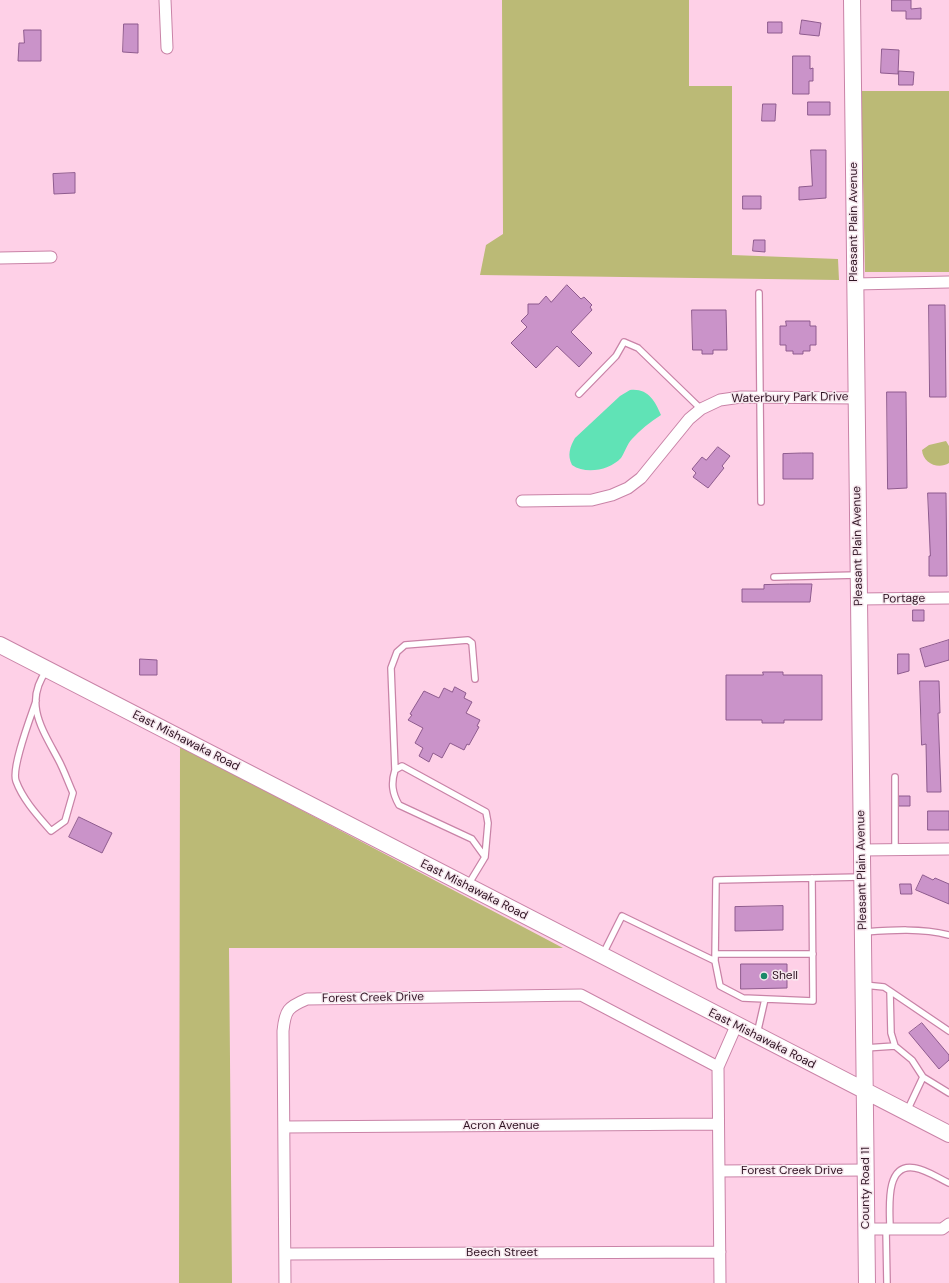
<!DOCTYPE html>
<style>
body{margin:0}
canvas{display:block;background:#fed0e7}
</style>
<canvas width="949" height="1283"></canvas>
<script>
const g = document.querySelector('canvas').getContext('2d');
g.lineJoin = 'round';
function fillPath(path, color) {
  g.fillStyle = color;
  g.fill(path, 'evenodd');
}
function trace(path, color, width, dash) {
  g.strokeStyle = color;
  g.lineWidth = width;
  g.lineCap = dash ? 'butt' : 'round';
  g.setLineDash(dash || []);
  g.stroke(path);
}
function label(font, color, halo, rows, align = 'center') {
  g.font = font + ' "DM Sans",sans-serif';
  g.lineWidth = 3;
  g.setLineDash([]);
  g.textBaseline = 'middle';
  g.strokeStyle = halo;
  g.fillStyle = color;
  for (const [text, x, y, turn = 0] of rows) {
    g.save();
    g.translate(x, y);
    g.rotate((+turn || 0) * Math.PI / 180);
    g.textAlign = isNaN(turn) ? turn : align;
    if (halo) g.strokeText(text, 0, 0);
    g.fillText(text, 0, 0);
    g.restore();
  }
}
const green = new Path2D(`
 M 502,0 L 689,0 L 689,86 L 732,86 L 732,255 L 838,259 L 839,280 L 480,275 L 486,245 L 503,234 Z
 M 861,91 L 949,91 L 949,272 L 865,272 Z
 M 946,441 L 949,446 L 949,463 C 938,470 923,463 922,450 L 929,445 Z
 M 180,746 L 563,948 L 229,948 L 232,1283 L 179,1283 Z`);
const water = new Path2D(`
 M 630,390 C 648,388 655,401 661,415 C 650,422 640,430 632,439 C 627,444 625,452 621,458 C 610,470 586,475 572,465 C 567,455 570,447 575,438 L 620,396 Z`);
const building = new Path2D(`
 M 892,0 L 911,0 L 911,9 L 921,8 L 921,19 L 906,19 L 906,11 L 892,11 Z
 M 802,20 L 821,23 L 819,36 L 800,34 Z
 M 768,22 L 782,22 L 782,33 L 768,33 Z
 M 124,24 L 138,24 L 138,53 L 123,52 Z
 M 24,30 L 41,30 L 41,61 L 18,61 L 19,43 L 24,43 Z
 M 882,49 L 899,50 L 898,74 L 881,73 Z
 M 793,56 L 810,56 L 810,69 L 813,68 L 813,81 L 809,81 L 809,94 L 793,94 Z
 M 899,71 L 914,72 L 913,85 L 899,85 Z
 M 808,102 L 830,102 L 830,115 L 808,115 Z
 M 763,104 L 776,104 L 775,121 L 762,121 Z
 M 811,150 L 826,150 L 826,198 L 799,200 L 799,187 L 812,186 Z
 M 75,173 L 75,193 L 54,194 L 53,174 Z
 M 743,196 L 761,196 L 761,209 L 743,209 Z
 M 754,240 L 765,240 L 765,252 L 753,251 Z
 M 567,285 L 581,299 L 584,297 L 592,305 L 590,307 L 592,310 L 571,332 L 592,353 L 579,367 L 557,346 L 536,368 L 511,343 L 527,327 L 521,321 L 528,314 L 528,304 L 539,304 L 546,296 L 551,302 Z
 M 929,305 L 945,305 L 946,397 L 930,397 Z
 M 692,310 L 726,310 L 727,350 L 713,350 L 713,354 L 702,354 L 702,350 L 693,350 Z
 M 786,321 L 810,321 L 810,326 L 816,326 L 816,345 L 810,345 L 810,351 L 803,351 L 803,354 L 793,354 L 793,351 L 786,351 L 786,345 L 780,345 L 780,326 L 786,326 Z
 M 887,392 L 906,392 L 907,488 L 888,489 Z
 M 718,447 L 730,456 L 722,466 L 724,468 L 708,488 L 693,477 L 696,473 L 692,469 L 702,457 L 706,460 Z
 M 802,453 L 813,453 L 813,479 L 783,479 L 783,454 Z
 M 928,493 L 946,493 L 947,576 L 929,576 L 929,556 L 930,556 Z
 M 790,584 L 812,584 L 810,602 L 742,602 L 742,589 L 764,589 L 764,585 Z
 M 913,610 L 924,610 L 924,621 L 913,621 Z
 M 949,640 L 949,660 L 925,667 L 920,649 Z
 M 898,654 L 909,654 L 909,671 L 898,674 Z
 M 140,659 L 157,660 L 157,675 L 140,675 Z
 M 763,672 L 783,672 L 783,675 L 822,675 L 822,720 L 784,720 L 784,723 L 762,723 L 762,720 L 726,720 L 726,675 L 763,675 Z
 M 920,681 L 939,681 L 940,713 L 938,713 L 941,792 L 927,792 L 926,744 L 922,745 Z
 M 455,687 L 466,693 L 464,698 L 472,702 L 466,713 L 480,720 L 477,726 L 479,727 L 469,745 L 467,744 L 464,750 L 450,743 L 442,758 L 433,753 L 429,762 L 419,756 L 423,748 L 415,743 L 423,728 L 408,720 L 412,715 L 410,714 L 424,691 L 439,698 L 444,688 L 452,692 Z
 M 899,796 L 910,796 L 910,806 L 899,806 Z
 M 928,811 L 949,811 L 949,830 L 928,830 Z
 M 79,817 L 112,833 L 102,853 L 69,837 Z
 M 923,875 L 933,880 L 935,878 L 949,884 L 949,904 L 916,890 Z
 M 900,884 L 911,884 L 912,894 L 901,894 Z
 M 783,906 L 783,930 L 735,931 L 735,907 Z
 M 741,964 L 787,964 L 787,988 L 741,989 Z
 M 922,1023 L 949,1055 L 949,1060 L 939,1069 L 909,1033 Z`);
const lane = new Path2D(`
 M 759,293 L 761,502
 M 579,394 L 616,356 L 624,342 L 638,348 L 701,409
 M 774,577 L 858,575
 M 36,701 C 31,716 11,768 16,781 C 23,800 38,816 51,831 L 65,821 L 73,793 C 68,782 64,770 58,759 C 42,729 23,702 47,670
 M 395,770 L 391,668 L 397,652 L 405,645 L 468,640 L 472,643 L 475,679
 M 895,777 L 895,849
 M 468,885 L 485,857 L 472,839 L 399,805 C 392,793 391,783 395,770 L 402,766 L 486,812 L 488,823 L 485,857
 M 865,932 C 893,930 921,928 949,935
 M 603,954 L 622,916 L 715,961 L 716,880 L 862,877
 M 715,954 L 813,954
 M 715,961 L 720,986 L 743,998 L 813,1001 L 812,878
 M 864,985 L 884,987 L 890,991 L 891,1033 L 895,1046 L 912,1060 L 923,1077 L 949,1093
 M 890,991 L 949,1031
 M 757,1034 L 765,999
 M 865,1048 L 895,1046
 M 907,1111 L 923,1077
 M 886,1229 L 887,1283
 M 890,1229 C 890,1210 884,1162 915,1168 C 927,1170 938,1178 949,1183`);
const street = new Path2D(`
 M 165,0 L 167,48
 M 0,258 L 51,257
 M 855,284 L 949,282
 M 522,501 L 592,500 L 612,495 L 628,488 L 641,478 L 689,419 L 701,409 L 720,400 L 741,397 L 857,398
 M 859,599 L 949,598
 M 862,850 L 949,849
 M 284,1127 L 718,1124
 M 719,1171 L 866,1170
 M 866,1229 L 942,1229 L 949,1224
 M 285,1254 L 720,1252
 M 285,1283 L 283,1031 C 285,1010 288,1007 307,999 L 581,995 L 718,1067
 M 720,1283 L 718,1067 L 736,1026`);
const secondary = new Path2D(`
 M 852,0 L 867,1283
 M 0,645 L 949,1134`);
const markers = [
 [764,976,4,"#1a8968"]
];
const streetNames = [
 ["Pleasant Plain Avenue",854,222,-90],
 ["Waterbury Park Drive",790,398,-1],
 ["Pleasant Plain Avenue",858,546,-91],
 ["Portage",904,599,-1],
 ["East Mishawaka Road",186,741,27],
 ["Pleasant Plain Avenue",862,870,-91],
 ["East Mishawaka Road",474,890,27],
 ["Forest Creek Drive",373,998,-1],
 ["East Mishawaka Road",762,1039,27],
 ["Acron Avenue",501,1126],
 ["Forest Creek Drive",792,1171],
 ["County Road 11",866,1188,-90],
 ["Beech Street",502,1253]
];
const poiNames = [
 ["Shell",772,976]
];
fillPath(green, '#bbba76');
fillPath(water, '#60e3b6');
fillPath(building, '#ca93c9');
trace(building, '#8e5b8e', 1);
trace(lane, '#c983a7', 8);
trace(street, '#c983a7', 13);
trace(secondary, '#c983a7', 18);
trace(lane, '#fff', 5.5);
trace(street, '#fff', 11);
trace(secondary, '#fff', 16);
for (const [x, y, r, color] of markers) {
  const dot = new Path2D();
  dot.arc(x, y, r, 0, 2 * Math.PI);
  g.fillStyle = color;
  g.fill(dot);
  trace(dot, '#f7e8ef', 1.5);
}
label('12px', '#2f1423', '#f7e8ef', streetNames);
label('12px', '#2f1423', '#f7e8ef', poiNames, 'left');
</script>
